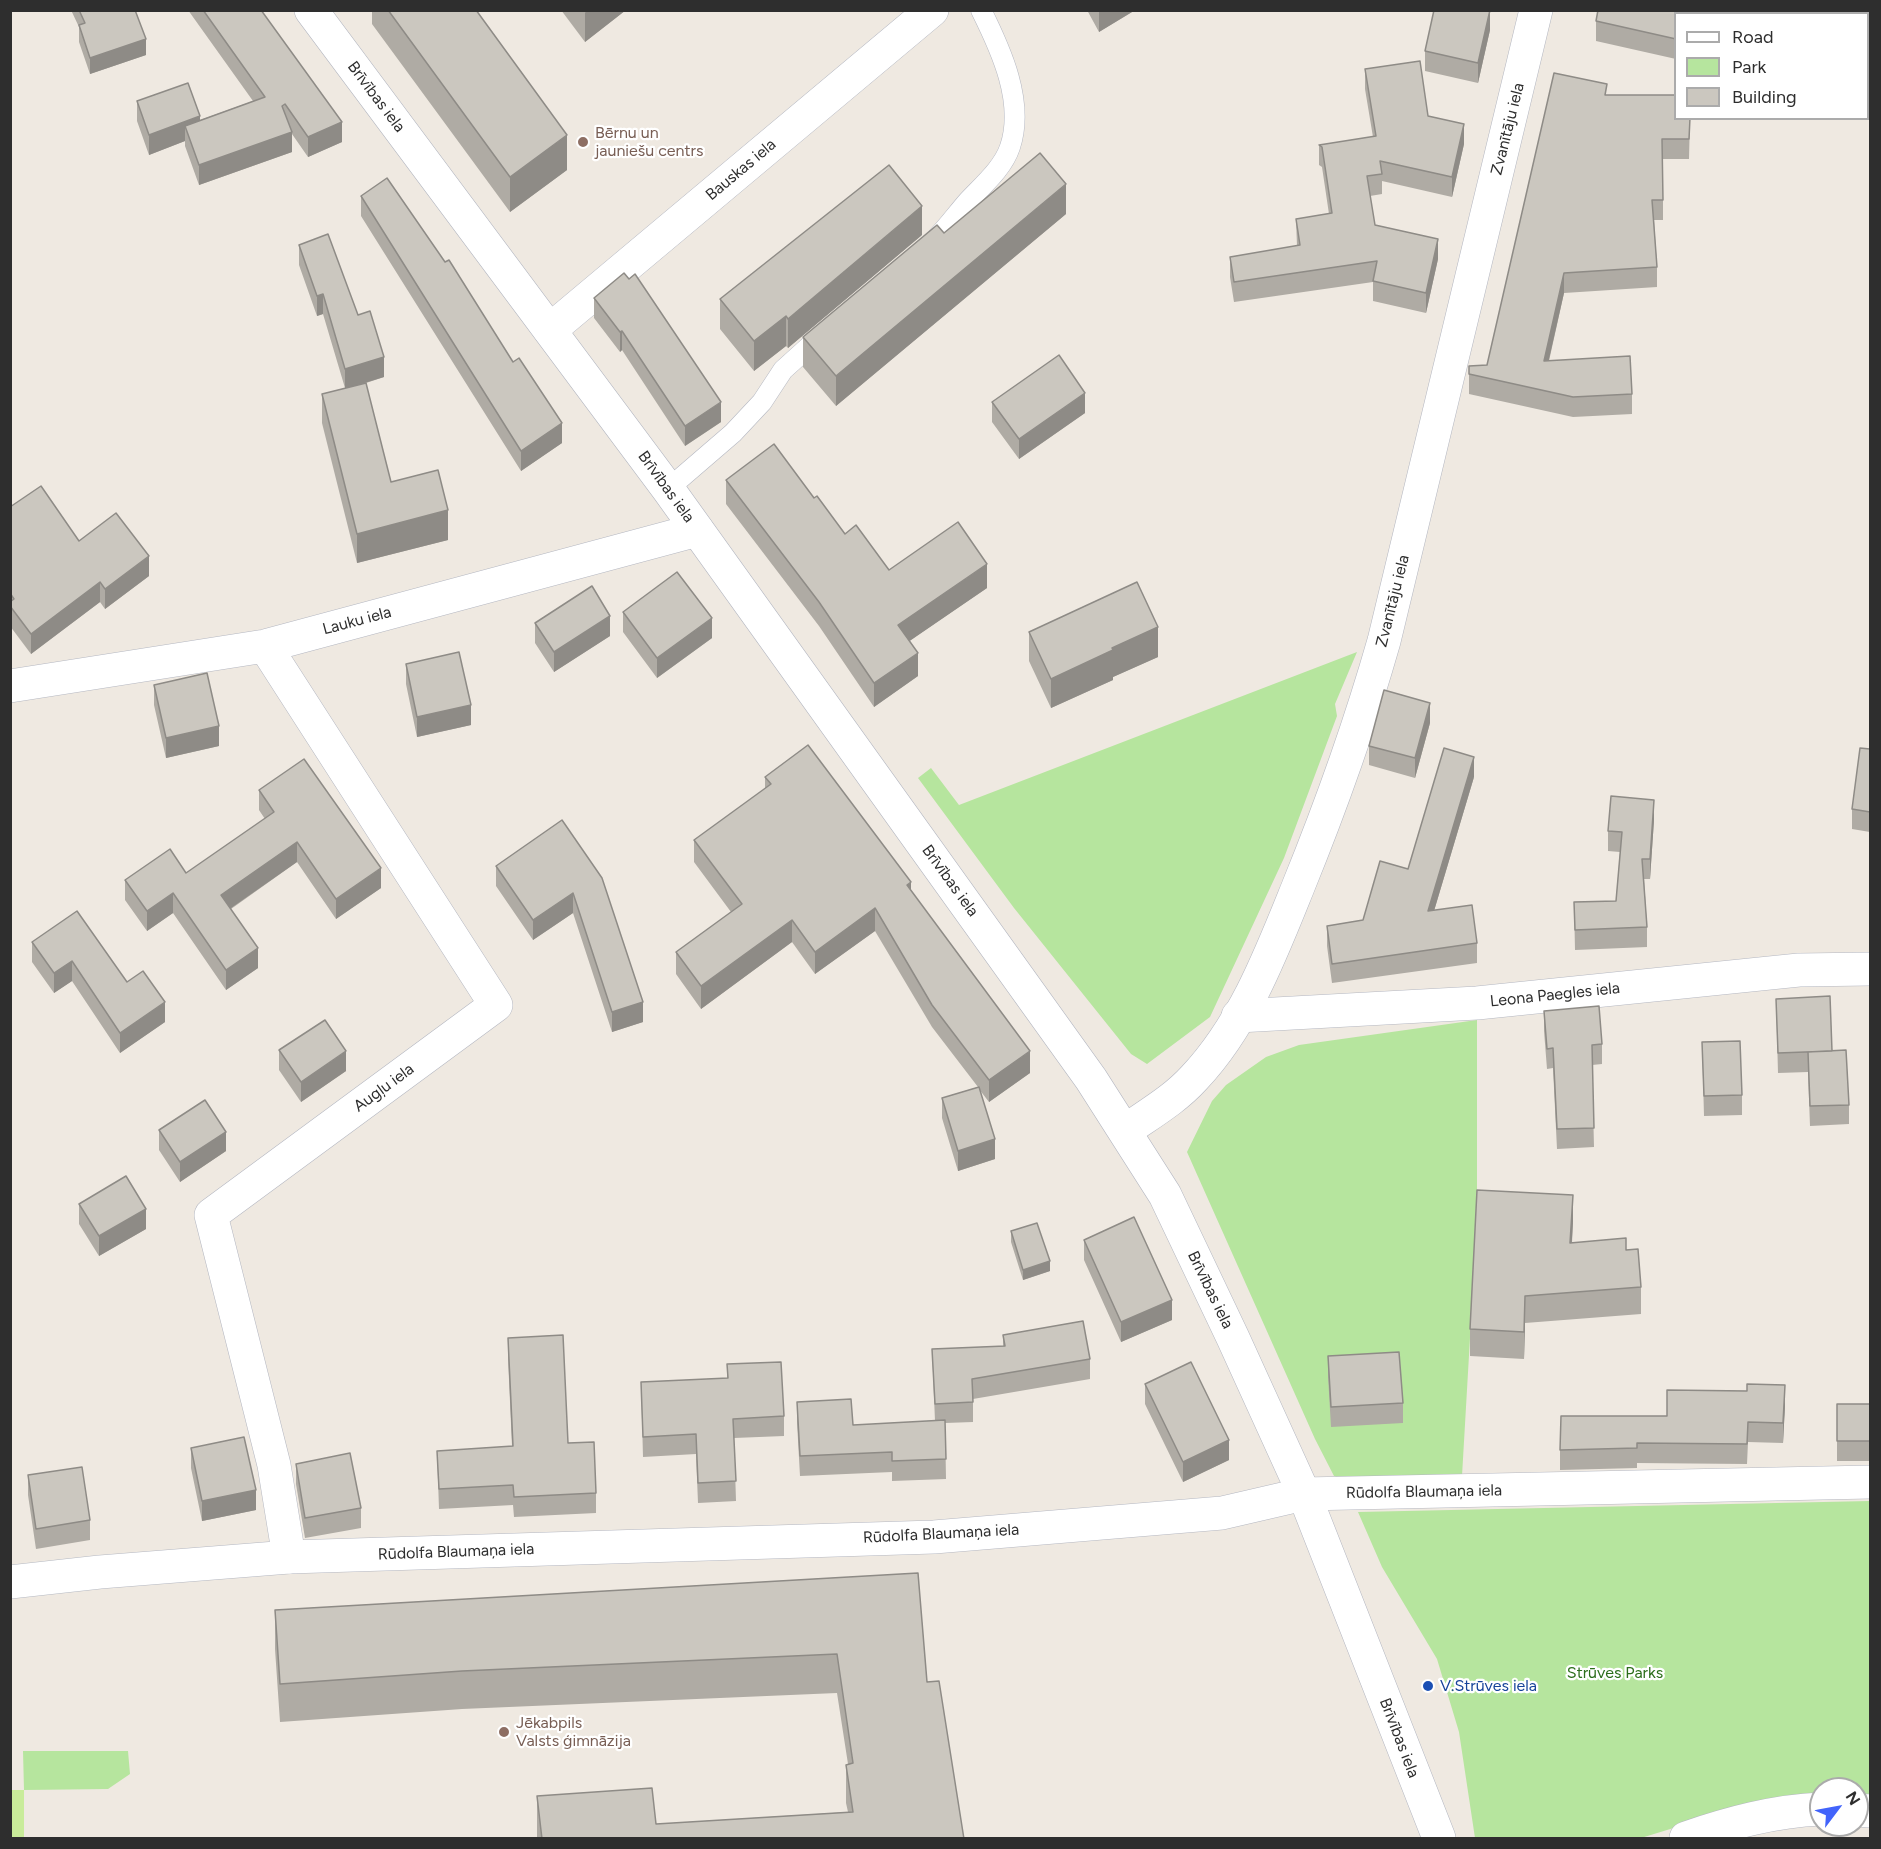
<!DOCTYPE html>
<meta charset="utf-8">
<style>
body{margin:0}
#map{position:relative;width:1881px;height:1849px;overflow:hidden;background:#efe9e1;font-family:Figtree,sans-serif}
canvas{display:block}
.frame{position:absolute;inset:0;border:12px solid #2e2e2e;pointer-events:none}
.legend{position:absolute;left:1674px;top:12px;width:195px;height:108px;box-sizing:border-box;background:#fff;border:2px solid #ababab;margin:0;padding:8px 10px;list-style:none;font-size:18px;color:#2e2e2e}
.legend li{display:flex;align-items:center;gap:12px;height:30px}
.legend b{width:30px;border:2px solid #ababab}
.north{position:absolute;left:1809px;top:1777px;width:60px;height:60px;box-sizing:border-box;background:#fff;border:2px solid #ababab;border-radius:50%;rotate:58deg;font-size:16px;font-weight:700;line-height:24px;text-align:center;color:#2e2e2e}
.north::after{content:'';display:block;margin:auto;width:21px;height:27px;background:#4264fb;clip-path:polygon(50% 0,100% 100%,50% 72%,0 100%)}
</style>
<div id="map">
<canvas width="1881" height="1849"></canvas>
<div class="frame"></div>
<ul class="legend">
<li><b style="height:8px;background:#fff"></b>Road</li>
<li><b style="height:16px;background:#b6e59e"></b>Park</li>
<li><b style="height:16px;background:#cbc7bf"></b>Building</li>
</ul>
<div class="north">N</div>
</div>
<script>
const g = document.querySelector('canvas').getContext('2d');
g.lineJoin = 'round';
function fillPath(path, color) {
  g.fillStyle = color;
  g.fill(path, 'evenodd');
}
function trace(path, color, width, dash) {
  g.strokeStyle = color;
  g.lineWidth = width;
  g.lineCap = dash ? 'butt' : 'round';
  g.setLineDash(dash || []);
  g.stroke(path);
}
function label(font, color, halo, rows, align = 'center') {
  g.font = font + ' Figtree,sans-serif';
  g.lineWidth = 4.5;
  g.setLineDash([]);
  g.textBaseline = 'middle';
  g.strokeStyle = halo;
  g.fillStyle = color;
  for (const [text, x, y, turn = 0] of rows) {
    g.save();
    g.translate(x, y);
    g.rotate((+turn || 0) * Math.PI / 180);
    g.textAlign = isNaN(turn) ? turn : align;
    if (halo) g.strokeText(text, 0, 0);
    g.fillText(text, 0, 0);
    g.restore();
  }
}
const green = new Path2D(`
 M 1357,652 L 1335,704 L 1337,716 L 1284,858 L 1210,1017 L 1147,1064 L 1131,1054 L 1014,908 L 918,778 L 931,768 L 959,805 Z
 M 1477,1020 L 1477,1217 L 1462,1476 L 1343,1480 L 1334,1476 L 1315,1439 L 1187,1152 L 1212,1101 L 1226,1085 L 1266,1057 L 1299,1045 Z
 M 1870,1501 L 1870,1801 L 1857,1801 L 1857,1789 L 1821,1789 L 1821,1798 L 1732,1810 L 1641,1838 L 1475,1838 L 1459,1732 L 1437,1659 L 1382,1567 L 1358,1512 Z
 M 23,1751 L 128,1751 L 130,1774 L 108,1789 L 24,1790 Z`);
const pitch = new Path2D(`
 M 11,1790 L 24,1790 L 24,1838 L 11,1838 Z`);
const service = new Path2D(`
 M 925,249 C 941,236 954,217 968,201 C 983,185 1003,168 1010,147 C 1025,102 1001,50 981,10
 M 668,489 L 733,433 L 762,402 L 783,370 L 824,333`);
const minor = new Path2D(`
 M 550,330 L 932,10
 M 265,646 L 496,1005 L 211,1215 L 274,1465 L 289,1557
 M 10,686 L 265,646 L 697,530
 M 1238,1016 L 1477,1003 L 1799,970 L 1870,969
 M 1304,1494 L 1870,1482
 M 1857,1810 L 1870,1811
 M 1686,1838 C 1730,1823 1774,1811 1821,1809`);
const tertiary = new Path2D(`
 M 1125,1131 C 1149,1114 1174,1100 1194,1078 C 1244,1025 1271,954 1298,887 C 1331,806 1360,725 1384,641 L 1536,10`);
const secondary = new Path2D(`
 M 311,10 L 668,489 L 1091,1079 L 1165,1195 L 1233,1338 L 1304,1494 L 1439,1838
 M 10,1582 L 100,1572 L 289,1557 L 934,1537 L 1222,1513 L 1304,1494`);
const wall = new Path2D(`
 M 71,10 L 135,10 L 146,55 L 90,74 L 79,42 L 79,27 Z
 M 188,10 L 261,10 L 342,142 L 308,157 L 292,134 L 292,152 L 199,185 L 185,146 L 185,141 L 149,155 L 137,121 L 137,101 L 200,120 L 253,101 Z
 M 372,10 L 476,10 L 567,170 L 510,212 L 372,24 Z
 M 561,10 L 626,10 L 585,42 Z
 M 1087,10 L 1132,10 L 1132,12 L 1099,32 Z
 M 1676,14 L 1676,59 L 1596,41 L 1596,21 Z
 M 1490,30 L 1478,83 L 1425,71 L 1425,51 Z
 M 1365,69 L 1464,144 L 1452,197 L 1382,181 L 1382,194 L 1370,196 L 1375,225 L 1438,259 L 1426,313 L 1373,301 L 1373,282 L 1234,302 L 1230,277 L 1230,257 L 1297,246 L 1296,219 L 1329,214 L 1322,167 L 1319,165 L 1319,145 L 1373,137 L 1365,89 Z
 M 1607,95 L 1690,118 L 1689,159 L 1663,159 L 1663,220 L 1654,220 L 1657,267 L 1657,287 L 1564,293 L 1549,361 L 1632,394 L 1632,414 L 1573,417 L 1469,394 L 1469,374 L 1487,365 Z
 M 361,196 L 562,443 L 521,471 L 361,216 Z
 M 1066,214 L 836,406 L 803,367 L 803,337 L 944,233 Z
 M 922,235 L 788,348 L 786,346 L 754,371 L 720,329 L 720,299 Z
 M 299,245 L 358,315 L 384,377 L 366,383 L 391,482 L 448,540 L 357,563 L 322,423 L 322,394 L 345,388 L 323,314 L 317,316 L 299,265 Z
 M 629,279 L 721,422 L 685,446 L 622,350 L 620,352 L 594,318 L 594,298 Z
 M 992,402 L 1085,413 L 1019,459 L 992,422 Z
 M 726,480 L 814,498 L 845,534 L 889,570 L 987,588 L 909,641 L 918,676 L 874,707 L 819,626 L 726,504 Z
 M 10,507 L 79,541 L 149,576 L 105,609 L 100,602 L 31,654 L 10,626 Z
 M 623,612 L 712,638 L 657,678 L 623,632 Z
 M 535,623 L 610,636 L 554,672 L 535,643 Z
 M 1029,632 L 1158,657 L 1113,677 L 1113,680 L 1051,708 L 1029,661 Z
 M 406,664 L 471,725 L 417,737 L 406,684 Z
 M 154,685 L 219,746 L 166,758 L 154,705 Z
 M 1430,723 L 1415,778 L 1369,765 L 1369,746 Z
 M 1870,749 L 1870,832 L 1852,829 L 1852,809 Z
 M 765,777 L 911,891 L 1030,1073 L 989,1102 L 979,1089 L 995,1159 L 958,1171 L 942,1118 L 942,1098 L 978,1087 L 932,1027 L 875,931 L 815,974 L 792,942 L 701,1009 L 676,974 L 676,952 L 731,912 L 694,862 L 694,840 L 765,789 Z
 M 1474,777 L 1434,911 L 1477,943 L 1477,963 L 1332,983 L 1327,946 L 1327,926 L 1363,920 L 1408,869 Z
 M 259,790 L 381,888 L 336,919 L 297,862 L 231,909 L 258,968 L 226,990 L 173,913 L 147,931 L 125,900 L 125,880 L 186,873 L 265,819 L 259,810 Z
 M 562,820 L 643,1022 L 612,1032 L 573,913 L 533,940 L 496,886 L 496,866 Z
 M 1654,820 L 1650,879 L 1644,879 L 1647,927 L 1647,947 L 1575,950 L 1574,902 L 1616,901 L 1620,852 L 1608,851 L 1608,831 Z
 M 32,942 L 127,982 L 165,1022 L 120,1053 L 72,981 L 54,993 L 32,962 Z
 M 1776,999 L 1832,1051 L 1849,1105 L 1849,1124 L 1810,1126 L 1808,1072 L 1778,1073 Z
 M 1544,1011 L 1602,1044 L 1602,1064 L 1592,1065 L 1594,1147 L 1557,1149 L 1553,1068 L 1547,1069 L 1544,1031 Z
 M 1702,1042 L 1742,1095 L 1742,1115 L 1704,1116 Z
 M 279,1050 L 346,1071 L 301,1102 L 279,1070 Z
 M 159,1130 L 226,1151 L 180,1182 L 159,1150 Z
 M 79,1204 L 146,1229 L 99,1256 L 79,1224 Z
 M 1573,1222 L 1572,1243 L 1626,1250 L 1641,1287 L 1641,1314 L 1525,1323 L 1524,1359 L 1470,1356 L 1470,1329 Z
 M 1011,1231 L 1050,1271 L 1023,1280 L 1011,1242 Z
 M 1084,1240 L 1172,1320 L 1121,1342 L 1084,1260 Z
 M 1003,1335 L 1090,1359 L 1090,1379 L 973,1399 L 973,1422 L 945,1423 L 946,1479 L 892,1481 L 892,1472 L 800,1476 L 797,1422 L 797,1402 L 853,1425 L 935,1421 L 932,1349 L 1003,1346 Z
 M 508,1338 L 596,1493 L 596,1513 L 514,1517 L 513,1505 L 439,1509 L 437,1451 L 512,1446 L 508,1358 Z
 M 1328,1356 L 1403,1403 L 1403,1423 L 1331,1427 L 1328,1376 Z
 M 727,1364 L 784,1416 L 784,1436 L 734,1438 L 736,1501 L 698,1503 L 696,1454 L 643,1457 L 641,1382 L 727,1378 Z
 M 1145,1384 L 1229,1460 L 1183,1482 L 1145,1404 Z
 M 1837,1404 L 1870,1404 L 1870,1461 L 1837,1461 Z
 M 1785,1405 L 1783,1443 L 1748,1442 L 1747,1464 L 1637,1463 L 1637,1468 L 1560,1470 L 1560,1450 L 1667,1416 Z
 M 191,1448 L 256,1510 L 202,1521 L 191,1468 Z
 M 296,1464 L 361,1508 L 361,1528 L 305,1538 L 296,1484 Z
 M 28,1475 L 90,1520 L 90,1540 L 36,1549 L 28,1495 Z
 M 918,1573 L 927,1682 L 964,1839 L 537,1839 L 537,1796 L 656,1824 L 848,1812 L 846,1803 L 846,1765 L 848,1764 L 837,1693 L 462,1709 L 280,1722 L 275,1649 L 275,1610 Z`);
const shadedWall = new Path2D(`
 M 587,10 L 626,10 L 585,42 L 585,13 Z
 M 1101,10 L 1132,10 L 1132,12 L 1099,32 L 1099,12 Z
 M 1490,10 L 1490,30 L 1478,83 L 1478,63 Z
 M 146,39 L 146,55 L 90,74 L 90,58 Z
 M 200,116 L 200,136 L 185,126 L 185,141 L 149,155 L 149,135 Z
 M 342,122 L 342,142 L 308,157 L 308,137 Z
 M 1464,124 L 1464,144 L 1452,197 L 1452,177 Z
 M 292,132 L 292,152 L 199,185 L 199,165 Z
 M 567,135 L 567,170 L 510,212 L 510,177 Z
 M 1066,184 L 1066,214 L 836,406 L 836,376 Z
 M 922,206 L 922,235 L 788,348 L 788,319 Z
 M 1438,239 L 1438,259 L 1426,313 L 1426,293 Z
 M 1564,273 L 1564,293 L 1544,381 L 1544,361 Z
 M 323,294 L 323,314 L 317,316 L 317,296 Z
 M 786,316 L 786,346 L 754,371 L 754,341 Z
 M 622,331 L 622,350 L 620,352 L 620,332 Z
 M 384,357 L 384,377 L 345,389 L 345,369 Z
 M 1085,393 L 1085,413 L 1019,459 L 1019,439 Z
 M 721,402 L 721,422 L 685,446 L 685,426 Z
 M 562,423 L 562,443 L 521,471 L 521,451 Z
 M 448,510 L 448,540 L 357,563 L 357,534 Z
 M 149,556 L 149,576 L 105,609 L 105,589 Z
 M 987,564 L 987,588 L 898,649 L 898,625 Z
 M 100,582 L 100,602 L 31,654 L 31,634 Z
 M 610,616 L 610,636 L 554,672 L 554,652 Z
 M 712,618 L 712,638 L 657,678 L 657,658 Z
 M 1158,627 L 1158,657 L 1113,677 L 1113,680 L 1051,708 L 1051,679 L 1112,648 Z
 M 918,653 L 918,676 L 874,707 L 874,683 Z
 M 1430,703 L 1430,723 L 1415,778 L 1415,758 Z
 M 471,705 L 471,725 L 417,737 L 417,717 Z
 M 219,726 L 219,746 L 166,758 L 166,738 Z
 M 1474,757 L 1474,777 L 1428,931 L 1428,911 Z
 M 1654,800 L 1654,820 L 1650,879 L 1650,859 Z
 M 297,842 L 297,862 L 221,915 L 221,895 Z
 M 381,868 L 381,888 L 336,919 L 336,899 Z
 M 911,882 L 911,904 L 907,885 Z
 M 173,893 L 173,913 L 147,931 L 147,911 Z
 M 573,893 L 573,913 L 533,940 L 533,920 Z
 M 875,908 L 875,931 L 815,974 L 815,952 Z
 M 792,920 L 792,942 L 701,1009 L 701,986 Z
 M 258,948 L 258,968 L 226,990 L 226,970 Z
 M 72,961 L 72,981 L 54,993 L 54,973 Z
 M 165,1002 L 165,1022 L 120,1053 L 120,1033 Z
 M 643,1002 L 643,1022 L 612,1032 L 612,1012 Z
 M 346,1051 L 346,1071 L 301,1102 L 301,1082 Z
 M 1030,1051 L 1030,1073 L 989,1102 L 989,1080 Z
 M 226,1132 L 226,1151 L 180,1182 L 180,1162 Z
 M 995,1139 L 995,1159 L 958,1171 L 958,1151 Z
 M 1573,1195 L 1573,1222 L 1570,1270 L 1570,1243 Z
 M 146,1209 L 146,1229 L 99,1256 L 99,1236 Z
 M 1050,1261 L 1050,1271 L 1023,1280 L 1023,1270 Z
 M 1525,1296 L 1525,1323 L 1524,1359 L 1524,1332 Z
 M 1172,1300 L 1172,1320 L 1121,1342 L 1121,1322 Z
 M 1785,1385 L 1785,1405 L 1783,1443 L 1783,1423 Z
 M 1229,1440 L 1229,1460 L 1183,1482 L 1183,1462 Z
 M 256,1490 L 256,1510 L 202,1521 L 202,1501 Z`);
const building = new Path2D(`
 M 79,10 L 135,10 L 146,39 L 90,58 L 79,25 L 85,23 Z
 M 203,10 L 261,10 L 342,122 L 308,137 L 285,104 L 282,106 L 292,132 L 199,165 L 185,126 L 265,97 Z
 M 388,10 L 476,10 L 567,135 L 510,177 Z
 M 1434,10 L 1490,10 L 1478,63 L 1425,51 Z
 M 1598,10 L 1703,10 L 1716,14 L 1676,14 L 1676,39 L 1596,21 Z
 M 1420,61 L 1428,116 L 1464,124 L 1452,177 L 1380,161 L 1382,174 L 1367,176 L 1375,225 L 1438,239 L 1426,293 L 1373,281 L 1377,261 L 1234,282 L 1230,257 L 1300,245 L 1296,219 L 1332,213 L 1322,147 L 1319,145 L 1376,136 L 1365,69 Z
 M 1554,73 L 1607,84 L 1605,95 L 1676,95 L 1676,118 L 1690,118 L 1689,139 L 1662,139 L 1663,200 L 1652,200 L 1657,267 L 1564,273 L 1544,361 L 1630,356 L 1632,394 L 1573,397 L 1469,374 L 1469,366 L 1487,365 Z
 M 188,83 L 200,116 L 149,135 L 137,101 Z
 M 1040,153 L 1066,184 L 836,376 L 803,337 L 937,225 L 944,233 Z
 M 889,165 L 922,206 L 788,319 L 786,316 L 754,341 L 720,299 Z
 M 387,178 L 445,262 L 449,260 L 513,362 L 519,358 L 562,423 L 521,451 L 361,196 Z
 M 328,234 L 358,315 L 370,311 L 384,357 L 345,369 L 323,294 L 317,296 L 299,245 Z
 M 624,273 L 629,279 L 635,274 L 721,402 L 685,426 L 622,331 L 620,332 L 594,298 Z
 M 1059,355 L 1085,393 L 1019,439 L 992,402 Z
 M 366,383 L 391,482 L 438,470 L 448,510 L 357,534 L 322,394 Z
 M 774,444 L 814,498 L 817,496 L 845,534 L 856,525 L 889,570 L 958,522 L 987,564 L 898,625 L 918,653 L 874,683 L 819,602 L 726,480 Z
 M 41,486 L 79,541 L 116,513 L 149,556 L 105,589 L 100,582 L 31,634 L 10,606 L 10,602 L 14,599 L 10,593 L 10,507 Z
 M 677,572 L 712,618 L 657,658 L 623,612 Z
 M 1137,582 L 1158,627 L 1112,648 L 1113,650 L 1051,679 L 1029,632 Z
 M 592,586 L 610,616 L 554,652 L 535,623 Z
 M 459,652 L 471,705 L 417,717 L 406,664 Z
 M 207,673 L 219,726 L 166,738 L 154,685 Z
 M 1384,690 L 1430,703 L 1415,758 L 1369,746 Z
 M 808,745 L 911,882 L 907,885 L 1030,1051 L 989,1080 L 932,1005 L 875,908 L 815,952 L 792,920 L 701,986 L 676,952 L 742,904 L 694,840 L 771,784 L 765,777 Z
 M 1444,748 L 1474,757 L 1428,911 L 1472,905 L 1477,943 L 1332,964 L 1327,926 L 1363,920 L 1380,861 L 1408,869 Z
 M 1860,748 L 1870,749 L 1870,812 L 1852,809 Z
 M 304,759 L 381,868 L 336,899 L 297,842 L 221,895 L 258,948 L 226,970 L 173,893 L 147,911 L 125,880 L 170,849 L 186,873 L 274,812 L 259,790 Z
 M 1611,796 L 1654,800 L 1650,859 L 1642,859 L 1647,927 L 1575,930 L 1574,902 L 1616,901 L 1622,832 L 1608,831 Z
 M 562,820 L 602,878 L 643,1002 L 612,1012 L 573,893 L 533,920 L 496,866 Z
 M 77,911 L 127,982 L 143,971 L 165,1002 L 120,1033 L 72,961 L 54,973 L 32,942 Z
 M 1830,996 L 1832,1051 L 1778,1053 L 1776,999 Z
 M 1599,1006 L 1602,1044 L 1592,1045 L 1594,1128 L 1557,1129 L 1553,1048 L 1547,1049 L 1544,1011 Z
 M 325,1020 L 346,1051 L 301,1082 L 279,1050 Z
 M 1740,1041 L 1742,1095 L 1704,1096 L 1702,1042 Z
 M 1846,1050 L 1849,1105 L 1810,1106 L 1808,1052 Z
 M 979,1087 L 995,1139 L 958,1151 L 942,1098 Z
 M 205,1100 L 226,1132 L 180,1162 L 159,1130 Z
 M 126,1176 L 146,1209 L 99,1236 L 79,1204 Z
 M 1477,1190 L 1573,1195 L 1570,1243 L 1626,1238 L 1626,1250 L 1638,1249 L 1641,1287 L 1525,1296 L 1524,1332 L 1470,1329 Z
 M 1134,1217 L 1172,1300 L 1121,1322 L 1084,1240 Z
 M 1037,1223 L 1050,1261 L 1023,1270 L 1011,1231 Z
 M 1083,1321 L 1090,1359 L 972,1379 L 973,1402 L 935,1404 L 932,1349 L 1005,1346 L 1003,1335 Z
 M 563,1335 L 568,1443 L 594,1442 L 596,1493 L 514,1497 L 513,1485 L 439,1489 L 437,1451 L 513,1446 L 508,1338 Z
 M 1399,1352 L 1403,1403 L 1331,1407 L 1328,1356 Z
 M 781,1362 L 784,1416 L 733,1419 L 736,1481 L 698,1483 L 696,1434 L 643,1437 L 641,1382 L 728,1378 L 727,1364 Z
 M 1191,1362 L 1229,1440 L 1183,1462 L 1145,1384 Z
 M 1747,1384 L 1785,1385 L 1783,1423 L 1748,1422 L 1747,1444 L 1637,1443 L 1637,1448 L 1560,1450 L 1561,1416 L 1667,1416 L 1667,1390 L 1747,1391 Z
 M 851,1399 L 853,1425 L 945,1420 L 946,1459 L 892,1461 L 892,1452 L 800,1456 L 797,1402 Z
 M 1837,1404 L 1870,1404 L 1870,1441 L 1837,1441 Z
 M 244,1437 L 256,1490 L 202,1501 L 191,1448 Z
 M 350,1453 L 361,1508 L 305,1518 L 296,1464 Z
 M 82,1467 L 90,1520 L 36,1529 L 28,1475 Z
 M 918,1573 L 927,1682 L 939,1681 L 964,1839 L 542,1839 L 537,1796 L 652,1788 L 656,1824 L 853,1812 L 846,1765 L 853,1763 L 837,1654 L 462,1671 L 280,1684 L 275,1610 Z`);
const markers = [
 [583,142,6,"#8d6e63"],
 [1428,1686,6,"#1a4fb4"],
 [504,1732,6,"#8d6e63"]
];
const streetNames = [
 ["Brīvības iela",376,97,53],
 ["Zvanītāju iela",1508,129,-76],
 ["Bauskas iela",741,170,-40],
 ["Brīvības iela",666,487,54],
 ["Zvanītāju iela",1393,601,-76],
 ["Lauku iela",357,621,-15],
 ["Brīvības iela",950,881,54],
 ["Leona Paegles iela",1555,995,-6],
 ["Augļu iela",384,1088,-36],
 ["Brīvības iela",1210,1290,64],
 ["Rūdolfa Blaumaņa iela",1424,1492,-1],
 ["Rūdolfa Blaumaņa iela",941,1534,-3],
 ["Rūdolfa Blaumaņa iela",456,1552,-2],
 ["Brīvības iela",1399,1738,69]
];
const educationNames = [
 ["Bērnu un",595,133],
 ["jauniešu centrs",595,151],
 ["Jēkabpils",516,1723],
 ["Valsts ģimnāzija",516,1741]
];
const parkNames = [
 ["Strūves Parks",1615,1673]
];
const transitNames = [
 ["V.Strūves iela",1440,1686]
];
fillPath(green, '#b6e59e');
fillPath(pitch, '#c9ec9a');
trace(service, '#b4b7c1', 21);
trace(minor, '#b4b7c1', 34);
trace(tertiary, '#b4b7c1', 34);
trace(secondary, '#b4b7c1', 34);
trace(service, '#fff', 20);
trace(minor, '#fff', 33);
trace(tertiary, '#fff', 33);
trace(secondary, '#fff', 33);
fillPath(wall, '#afaba4');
fillPath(shadedWall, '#8e8b86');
fillPath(building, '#cbc7bf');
trace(building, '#8e8b86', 1.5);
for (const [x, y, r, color] of markers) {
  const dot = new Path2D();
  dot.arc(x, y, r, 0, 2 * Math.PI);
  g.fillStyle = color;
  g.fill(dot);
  trace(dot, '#fff', 2);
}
label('16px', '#2e2e2e', '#fff', streetNames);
label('16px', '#785e54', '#fff', educationNames, 'left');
label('16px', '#2c6e1b', '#fff', parkNames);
label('16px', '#164399', '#fff', transitNames, 'left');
</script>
